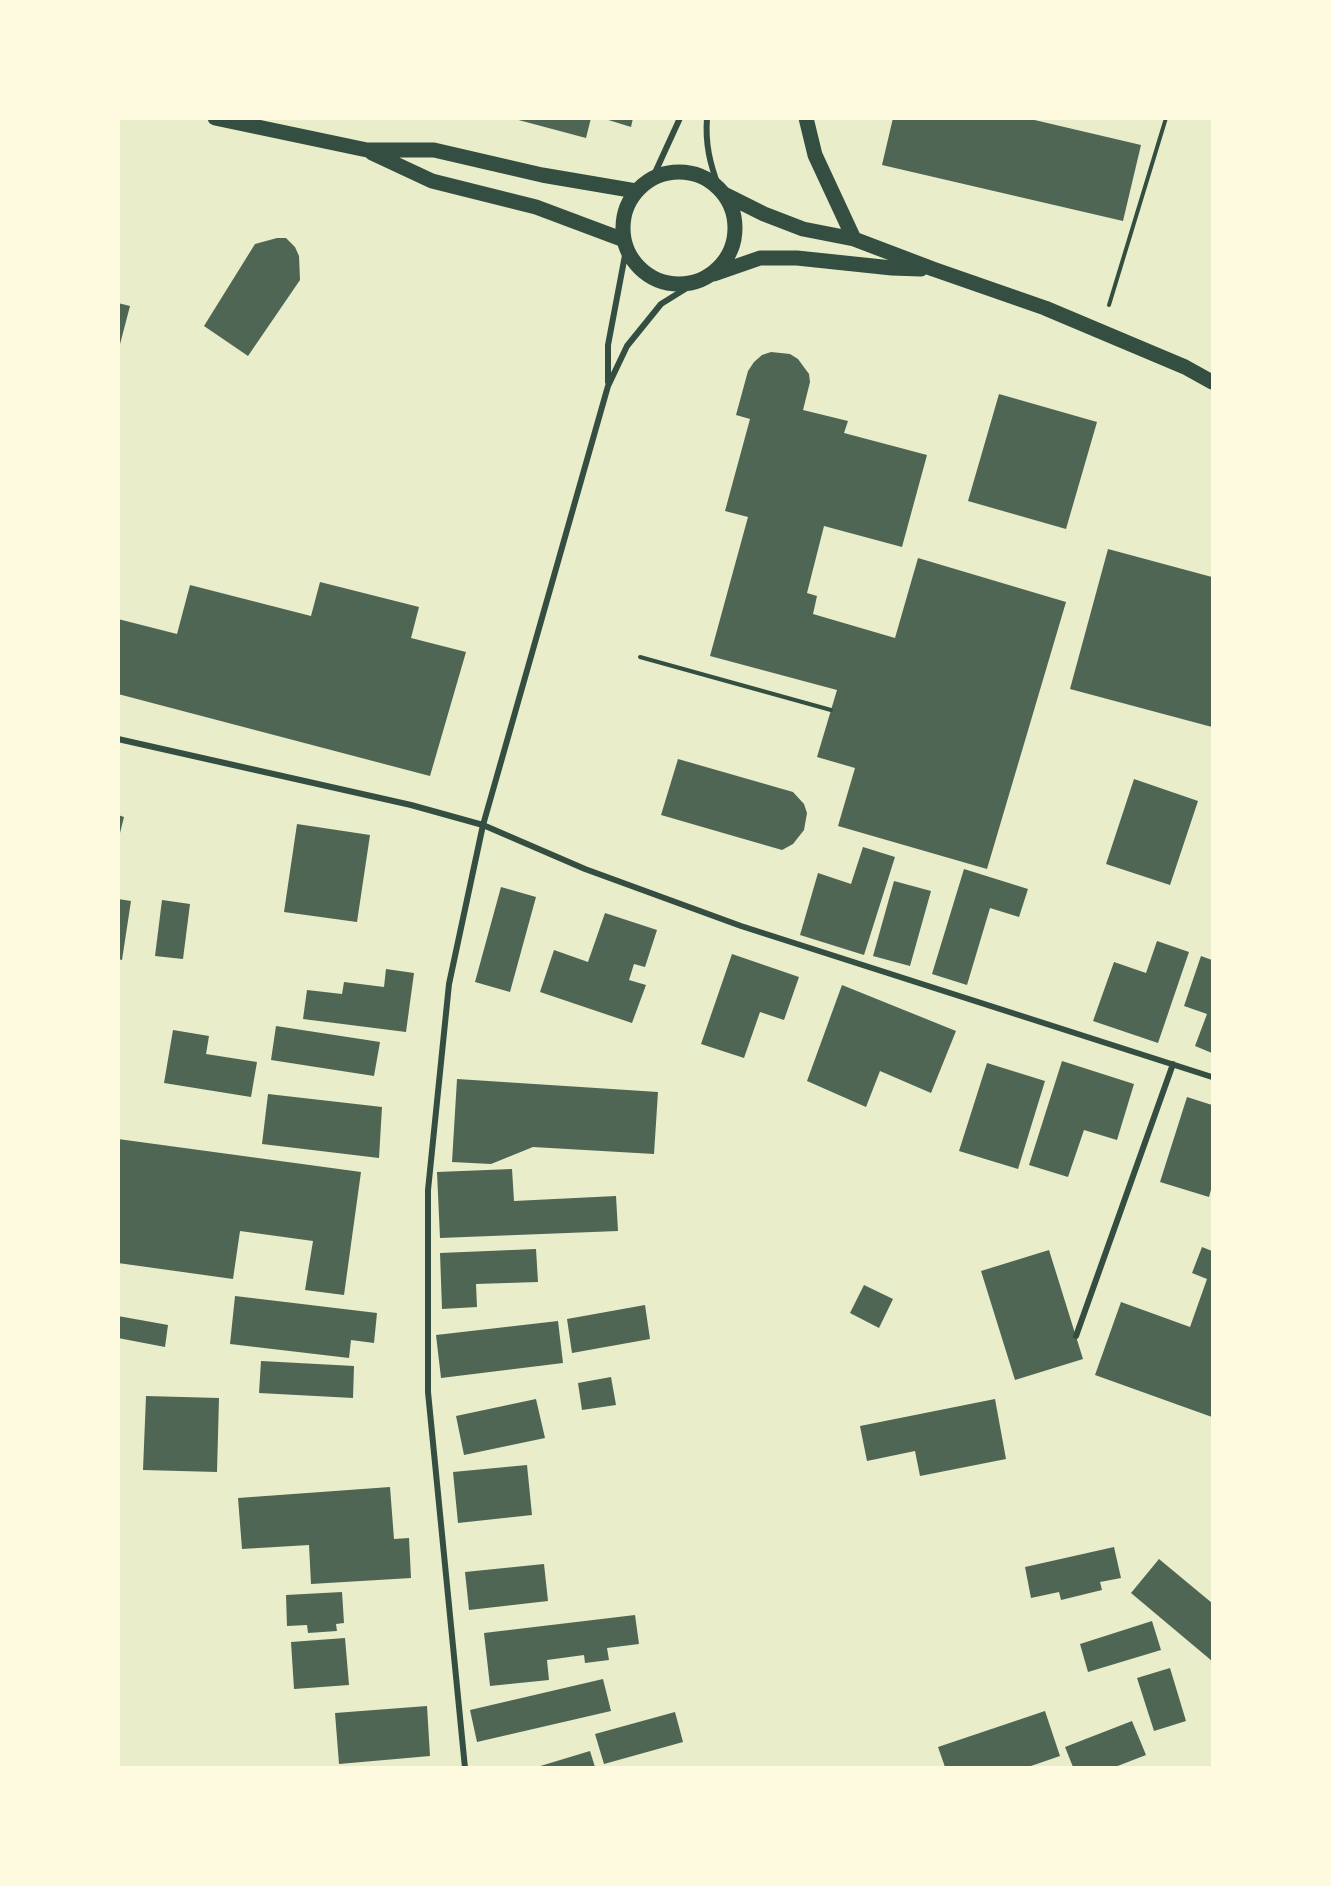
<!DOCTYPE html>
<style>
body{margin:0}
#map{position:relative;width:1331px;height:1886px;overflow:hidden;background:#e9edc9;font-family:"DejaVu Sans",sans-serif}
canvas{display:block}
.frame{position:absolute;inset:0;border:120px solid #fefae0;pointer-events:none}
</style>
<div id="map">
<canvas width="1331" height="1886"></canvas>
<div class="frame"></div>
</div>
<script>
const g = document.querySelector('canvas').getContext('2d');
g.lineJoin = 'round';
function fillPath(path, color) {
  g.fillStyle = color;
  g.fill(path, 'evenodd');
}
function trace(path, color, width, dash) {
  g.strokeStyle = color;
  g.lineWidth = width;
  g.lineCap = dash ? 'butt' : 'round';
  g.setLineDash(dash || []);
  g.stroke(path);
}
const building = new Path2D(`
 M 511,118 L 591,118 L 586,138 Z
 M 602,118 L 633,118 L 631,127 Z
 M 893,118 L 1026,118 L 1141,145 L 1123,221 L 882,165 Z
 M 277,238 L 286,238 L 295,247 L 299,256 L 300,280 L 248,356 L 204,326 L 255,244 Z
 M 118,303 L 130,306 L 119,348 L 118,348 Z
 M 771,352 L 790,354 L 798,359 L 809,374 L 810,382 L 803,410 L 848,421 L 844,433 L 927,455 L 902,547 L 824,526 L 807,593 L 817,596 L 813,614 L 895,638 L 918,558 L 1066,602 L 987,869 L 838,826 L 855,768 L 817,757 L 837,690 L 710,656 L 748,517 L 725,511 L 750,419 L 736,415 L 748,371 L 754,362 L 762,355 Z
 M 999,394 L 1097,422 L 1066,529 L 968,501 Z
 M 1108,549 L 1212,577 L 1212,727 L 1070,689 Z
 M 320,582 L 419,607 L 411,638 L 466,652 L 430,776 L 118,694 L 118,619 L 177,634 L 190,585 L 311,616 Z
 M 678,759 L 793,792 L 804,804 L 807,813 L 804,830 L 793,844 L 782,850 L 661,815 Z
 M 1134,779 L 1198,801 L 1170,885 L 1106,864 Z
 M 118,815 L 124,817 L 119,837 L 118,837 Z
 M 297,824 L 370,835 L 357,922 L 284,912 Z
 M 863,847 L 895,857 L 864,955 L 800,935 L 818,873 L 851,884 Z
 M 964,869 L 1028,889 L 1019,917 L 990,908 L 967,985 L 932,974 Z
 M 894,881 L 931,891 L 910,966 L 873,956 Z
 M 501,887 L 536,897 L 510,992 L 475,982 Z
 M 118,899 L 131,901 L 122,960 L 118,959 Z
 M 162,900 L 190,904 L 183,959 L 155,956 Z
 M 605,913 L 657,930 L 645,967 L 634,964 L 629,980 L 646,985 L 632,1023 L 540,992 L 554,950 L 588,962 Z
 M 1157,941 L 1189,952 L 1158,1043 L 1093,1021 L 1114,962 L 1146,973 Z
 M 732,954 L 799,977 L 784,1020 L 760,1012 L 744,1058 L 701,1044 Z
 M 1201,956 L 1212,960 L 1212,1053 L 1195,1046 L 1207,1014 L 1184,1006 Z
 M 386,969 L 414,973 L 406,1032 L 303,1019 L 307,990 L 342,994 L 344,982 L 384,987 Z
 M 842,985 L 956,1031 L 931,1093 L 880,1071 L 866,1107 L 807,1081 Z
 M 276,1026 L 380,1042 L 374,1076 L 271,1060 Z
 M 173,1030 L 209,1036 L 206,1054 L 257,1062 L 251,1097 L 164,1083 Z
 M 1062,1061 L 1134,1084 L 1117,1140 L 1084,1130 L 1068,1177 L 1029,1165 Z
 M 987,1063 L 1045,1081 L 1018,1169 L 959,1151 Z
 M 457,1079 L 658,1092 L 654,1154 L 533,1147 L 491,1164 L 452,1162 Z
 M 268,1094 L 382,1107 L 379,1158 L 262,1144 Z
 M 1187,1097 L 1212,1105 L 1212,1186 L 1209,1197 L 1160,1182 Z
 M 118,1139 L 361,1172 L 344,1295 L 305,1290 L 313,1241 L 240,1231 L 233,1279 L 118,1263 Z
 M 512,1169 L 514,1201 L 616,1196 L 618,1231 L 440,1238 L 437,1172 Z
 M 1202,1247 L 1212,1251 L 1212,1417 L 1095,1375 L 1121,1302 L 1190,1327 L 1207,1279 L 1192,1273 Z
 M 536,1249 L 538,1282 L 476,1284 L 477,1307 L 442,1309 L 440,1253 Z
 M 1049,1250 L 1083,1359 L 1015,1380 L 981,1271 Z
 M 864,1285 L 893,1299 L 879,1328 L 850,1313 Z
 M 235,1296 L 377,1313 L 374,1343 L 351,1340 L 349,1358 L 230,1344 Z
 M 645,1305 L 650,1339 L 572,1353 L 567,1319 Z
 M 118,1316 L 168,1325 L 165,1347 L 118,1338 Z
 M 558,1321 L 563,1363 L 441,1378 L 436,1335 Z
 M 261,1361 L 354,1366 L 353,1398 L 259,1393 Z
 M 611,1377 L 616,1405 L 582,1410 L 578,1383 Z
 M 146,1396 L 219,1398 L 217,1472 L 143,1470 Z
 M 536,1399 L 545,1438 L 464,1455 L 456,1416 Z
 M 995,1399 L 1006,1459 L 920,1476 L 915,1451 L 867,1461 L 860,1426 Z
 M 527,1465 L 532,1515 L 458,1523 L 453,1472 Z
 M 390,1487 L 394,1539 L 409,1538 L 411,1578 L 311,1584 L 309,1545 L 242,1549 L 238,1498 Z
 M 1114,1547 L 1121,1578 L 1100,1582 L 1102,1590 L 1061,1600 L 1059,1592 L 1031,1598 L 1025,1567 Z
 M 1159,1559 L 1212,1603 L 1212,1661 L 1131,1593 Z
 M 544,1564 L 548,1601 L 469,1610 L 465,1572 Z
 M 342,1592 L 344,1623 L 336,1624 L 337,1631 L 308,1633 L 307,1625 L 287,1626 L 286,1595 Z
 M 635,1615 L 639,1644 L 607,1648 L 609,1660 L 585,1663 L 584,1655 L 547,1660 L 549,1680 L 490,1686 L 484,1633 Z
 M 1152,1621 L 1161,1650 L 1088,1672 L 1080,1644 Z
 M 345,1638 L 349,1685 L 294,1689 L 291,1642 Z
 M 1170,1668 L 1186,1721 L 1154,1731 L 1137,1678 Z
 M 603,1679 L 611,1711 L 477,1742 L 470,1710 Z
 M 427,1706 L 430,1756 L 339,1764 L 335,1713 Z
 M 1045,1711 L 1060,1756 L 1028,1767 L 945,1767 L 938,1747 Z
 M 675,1712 L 683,1742 L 604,1764 L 595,1734 Z
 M 1132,1721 L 1146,1755 L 1115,1767 L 1073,1767 L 1065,1747 Z
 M 590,1751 L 595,1767 L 537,1767 Z`);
const path = new Path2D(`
 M 1109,305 L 1166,118
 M 640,657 L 831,710`);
const minor = new Path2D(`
 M 707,118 C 705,144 710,164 719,188
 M 653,177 L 680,118
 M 608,382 L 608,345 L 626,250
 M 118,739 L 411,805 L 483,825 L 585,869 L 741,926 L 1212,1077
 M 1076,1336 L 1173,1064
 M 465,1768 L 428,1392 L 428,1190 L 449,984 L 483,825 L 608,386 L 627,346 L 661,304 L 698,281`);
const primary = new Path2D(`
 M 215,118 L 367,150 L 434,150 L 542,175 L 636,191
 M 806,118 L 815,155 L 854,239
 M 372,153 L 432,181 L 536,207 L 624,240
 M623 228a56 56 0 1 1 112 0a56 56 0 1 1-112 0Z
 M 726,195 L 764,214 L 803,229 L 854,239 L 933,269 L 1045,308 L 1185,367 L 1212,382
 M 714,274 L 760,258 L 797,258 L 892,268 L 921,269`);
fillPath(building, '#4f6655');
trace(path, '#344e41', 4);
trace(minor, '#344e41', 6);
trace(primary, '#344e41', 15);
</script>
